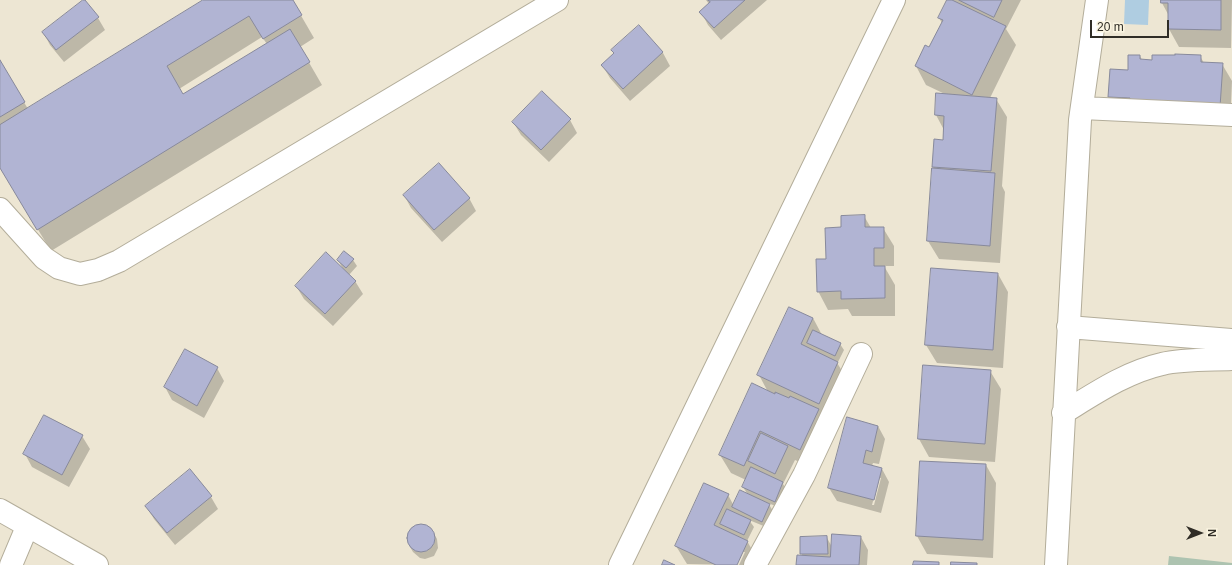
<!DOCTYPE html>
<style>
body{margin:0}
#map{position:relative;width:1232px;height:565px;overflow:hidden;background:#ede6d3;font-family:Helvetica,sans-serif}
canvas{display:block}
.north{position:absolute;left:1180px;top:513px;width:40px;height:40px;-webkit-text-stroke:3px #faf4e0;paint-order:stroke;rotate:90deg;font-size:11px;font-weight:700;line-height:16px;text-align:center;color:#302d26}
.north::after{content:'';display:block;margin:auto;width:14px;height:18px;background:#302d26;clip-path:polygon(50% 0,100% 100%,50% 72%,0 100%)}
.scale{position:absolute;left:1090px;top:20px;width:79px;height:18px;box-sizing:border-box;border:2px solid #302d26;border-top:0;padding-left:5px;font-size:12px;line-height:14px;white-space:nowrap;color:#302d26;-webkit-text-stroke:3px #faf4e0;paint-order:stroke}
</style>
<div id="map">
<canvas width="1232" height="565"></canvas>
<div class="north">N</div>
<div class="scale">20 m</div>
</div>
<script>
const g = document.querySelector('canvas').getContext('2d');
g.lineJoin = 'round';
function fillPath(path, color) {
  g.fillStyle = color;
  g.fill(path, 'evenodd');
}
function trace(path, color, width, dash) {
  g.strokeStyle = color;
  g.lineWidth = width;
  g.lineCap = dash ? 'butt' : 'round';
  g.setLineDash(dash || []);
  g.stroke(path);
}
const green = new Path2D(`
 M 1169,556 L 1232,563 L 1232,565 L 1168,565 Z`);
const water = new Path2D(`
 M 1125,0 L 1149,0 L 1148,25 L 1124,24 Z`);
const shadow = new Path2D(`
 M 205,0 L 292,0 L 314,38 L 300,47 L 322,85 L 51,251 L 0,167 L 0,62 L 28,109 ZM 262,37 L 267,44 L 183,96 L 179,89 Z
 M 706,0 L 767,0 L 721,40 L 708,25 L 701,12 L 709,4 Z
 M 947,0 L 1021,0 L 1006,29 L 1016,45 L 990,98 L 996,99 L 1007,117 L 1002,186 L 1005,192 L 1000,263 L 939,259 L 928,241 L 934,170 L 933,166 L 943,141 L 944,130 L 936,115 L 947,95 L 926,85 L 916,66 L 930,49 L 942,23 L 939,18 Z
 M 1162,0 L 1232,0 L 1231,48 L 1179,47 L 1169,29 L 1169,16 L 1162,3 Z
 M 98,18 L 105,30 L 64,62 L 50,45 L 43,32 Z
 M 639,26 L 663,53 L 670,66 L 630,101 L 610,78 L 602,65 L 615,54 Z
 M 1140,56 L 1142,60 L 1153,61 L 1200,56 L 1204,63 L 1222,64 L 1232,81 L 1230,124 L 1120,115 L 1109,97 Z
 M 570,120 L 577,133 L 549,162 L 521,135 L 513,122 Z
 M 404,195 L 469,198 L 476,211 L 442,242 L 411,208 Z
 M 864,216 L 871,228 L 883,228 L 894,246 L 894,266 L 884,266 L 895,285 L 895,316 L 852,316 L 848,309 L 828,310 L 818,291 L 827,260 L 842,228 Z
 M 338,260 L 353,260 L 357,266 L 349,275 L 355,281 L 363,294 L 333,326 L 304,299 L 296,286 L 343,269 Z
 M 998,274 L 1008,292 L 1003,368 L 937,363 L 926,345 Z
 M 813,318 L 822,335 L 840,344 L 844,350 L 838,362 L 836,361 L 848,381 L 811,467 L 795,460 L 783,484 L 786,489 L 778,507 L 768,503 L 773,511 L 766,527 L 749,520 L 754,527 L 747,541 L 758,560 L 756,565 L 739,565 L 745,552 L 742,552 L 736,565 L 687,564 L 676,546 L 728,495 L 734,506 L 748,495 L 743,487 L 746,480 L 731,473 L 720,455 L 768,392 L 759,375 Z
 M 217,368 L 224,381 L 204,418 L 172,400 L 165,387 Z
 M 990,371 L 1001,389 L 995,462 L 929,457 L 919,439 Z
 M 45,416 L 82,436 L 90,449 L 69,487 L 32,467 L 25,454 Z
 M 878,426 L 885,439 L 879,464 L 873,463 L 872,466 L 882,469 L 889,482 L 881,513 L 837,501 L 829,488 ZM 879,478 L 881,478 L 874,505 L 872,505 Z
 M 921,462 L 986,465 L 996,483 L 993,558 L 927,554 L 917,536 Z
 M 211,497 L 218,509 L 175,545 L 154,519 L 146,506 Z
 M 422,525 L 430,528 L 433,532 L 437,539 L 438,548 L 434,556 L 425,559 L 420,558 L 413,552 L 409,545 L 408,537 L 409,533 L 415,527 Z
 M 861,537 L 868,550 L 867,565 L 797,565 L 802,556 L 801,538 L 827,538 L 832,547 Z`);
const building = new Path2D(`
 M 83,0 L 85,0 L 99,17 L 56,50 L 42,32 Z
 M 203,0 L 293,0 L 302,15 L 263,39 L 249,16 L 167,66 L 183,94 L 290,29 L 310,62 L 37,230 L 0,168 L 0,125 Z
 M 708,0 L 745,0 L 714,28 L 699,12 L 710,2 Z
 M 947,0 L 952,0 L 1006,26 L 972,95 L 915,66 L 925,45 L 929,47 L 943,20 L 938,18 Z
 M 959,0 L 1002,0 L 994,17 Z
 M 1161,0 L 1221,0 L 1221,30 L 1168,29 L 1168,3 L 1161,3 Z
 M 639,25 L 663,52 L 623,89 L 601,65 L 614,53 L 611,50 Z
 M 1175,54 L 1201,55 L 1201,62 L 1223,63 L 1220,107 L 1130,102 L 1130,98 L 1108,97 L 1110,69 L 1128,70 L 1128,55 L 1140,55 L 1140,59 L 1152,60 L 1152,55 L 1175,55 Z
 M 0,60 L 25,102 L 0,117 Z
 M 542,91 L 571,119 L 541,150 L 512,122 Z
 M 936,93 L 997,98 L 991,171 L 932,167 L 934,139 L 943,140 L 944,116 L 935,115 Z
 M 439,163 L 470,198 L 434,230 L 403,195 Z
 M 932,168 L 995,173 L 990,246 L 927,241 Z
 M 865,215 L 865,227 L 884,227 L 884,248 L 874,248 L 874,266 L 885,266 L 885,298 L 841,299 L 841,291 L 817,292 L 816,259 L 826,259 L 825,228 L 841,227 L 841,216 Z
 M 344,251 L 354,259 L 346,268 L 337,260 Z
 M 326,252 L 356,281 L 325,314 L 295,286 Z
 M 931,268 L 998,273 L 993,350 L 925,345 Z
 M 789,307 L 813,318 L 801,344 L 838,362 L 819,404 L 757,375 Z
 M 813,330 L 841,343 L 835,356 L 807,343 Z
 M 185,349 L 218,367 L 197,406 L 164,387 Z
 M 923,365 L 991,370 L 985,444 L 918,439 Z
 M 752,383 L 775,394 L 775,392 L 789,398 L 790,396 L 819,409 L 800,450 L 760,431 L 744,466 L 719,455 Z
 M 44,415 L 83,435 L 62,475 L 23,454 Z
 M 847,417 L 878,426 L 872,452 L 866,450 L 863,463 L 882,468 L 874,500 L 828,488 Z
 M 761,433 L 788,446 L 775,474 L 748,461 Z
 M 920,461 L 986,464 L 983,540 L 916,536 Z
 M 751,467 L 783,482 L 775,502 L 742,487 Z
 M 190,469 L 212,496 L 167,533 L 145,506 Z
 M 704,483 L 729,494 L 714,525 L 748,541 L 737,565 L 716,565 L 675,546 Z
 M 740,490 L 770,504 L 762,522 L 732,507 Z
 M 727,509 L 751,520 L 744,535 L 720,524 Z
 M407 538a14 14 0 1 1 28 0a14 14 0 1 1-28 0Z
 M 832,534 L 861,536 L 859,565 L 796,565 L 797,555 L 830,557 Z
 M 827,536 L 828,554 L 800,554 L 800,537 Z
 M 664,560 L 675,565 L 662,565 Z
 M 914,561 L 939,562 L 939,565 L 913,565 Z
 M 951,562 L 977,563 L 977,565 L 951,565 Z`);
const minor = new Path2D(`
 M 1082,108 L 1232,115
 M 0,209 L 44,258 L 59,268 L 80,274 L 98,270 L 119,261 L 557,0
 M 1068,327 L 1232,340
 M 1063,413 C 1094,394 1126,372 1162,364 C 1182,359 1211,360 1232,359
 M 0,510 L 97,565
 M 11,565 L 27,527
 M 620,565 L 894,0
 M 755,565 L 804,475 L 861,354
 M 1056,565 L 1080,120 L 1097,0`);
fillPath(green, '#adc3b0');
fillPath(water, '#afcde1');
fillPath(shadow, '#0003');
fillPath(building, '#b1b4d3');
trace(building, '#87899b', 1);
trace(minor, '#b3ad9a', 24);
trace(minor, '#fff', 22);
</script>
